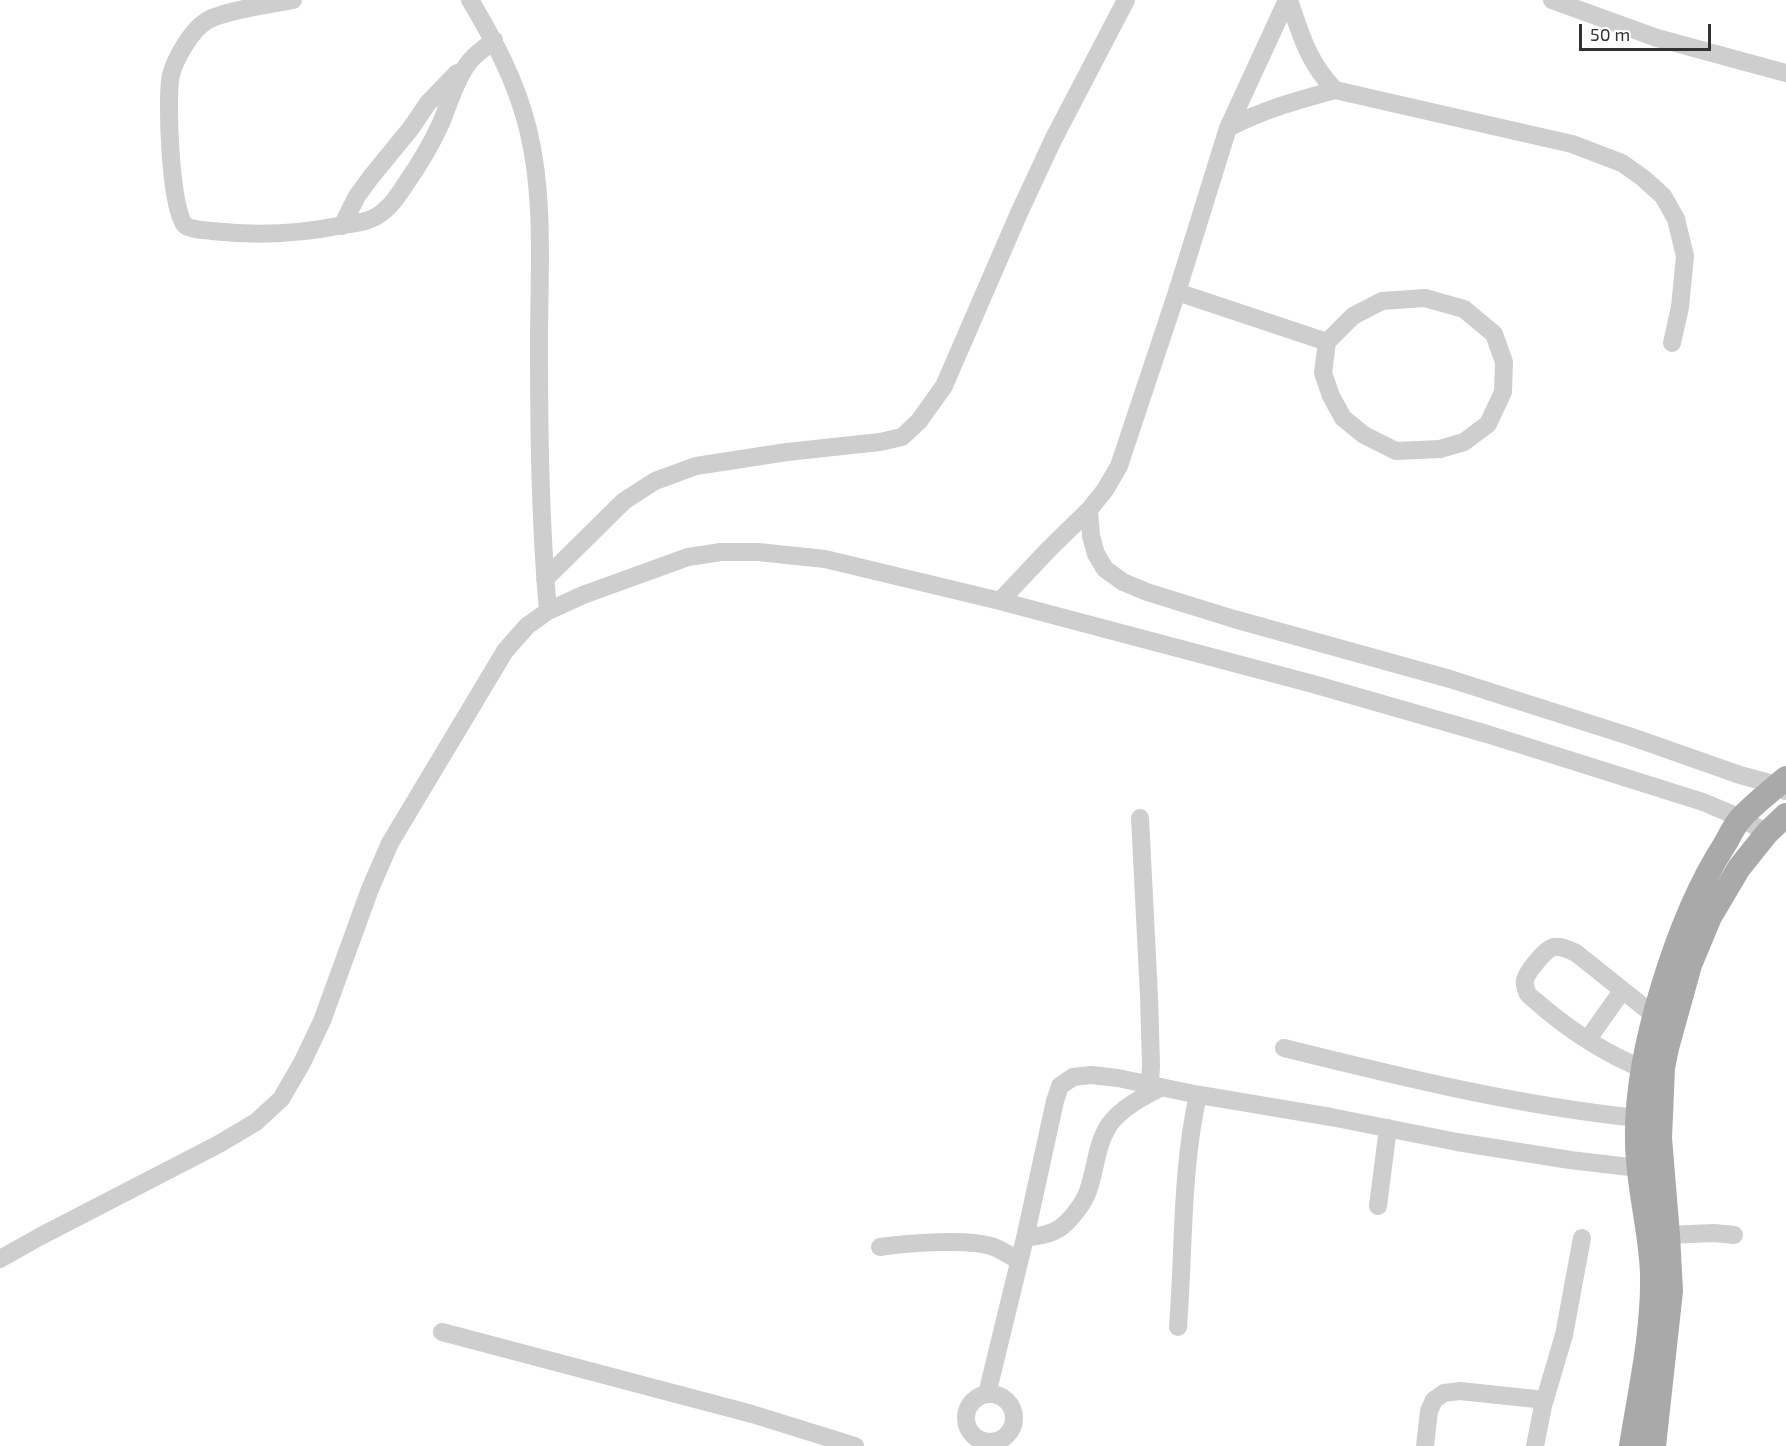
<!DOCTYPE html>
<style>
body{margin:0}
#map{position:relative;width:1786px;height:1446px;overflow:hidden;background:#fff;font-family:"Exo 2",sans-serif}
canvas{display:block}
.scale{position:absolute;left:1579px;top:24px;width:132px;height:27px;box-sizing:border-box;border:3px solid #313131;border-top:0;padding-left:8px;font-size:18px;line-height:21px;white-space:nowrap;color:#313131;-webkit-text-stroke:4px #fff;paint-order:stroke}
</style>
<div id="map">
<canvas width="1786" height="1446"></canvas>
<div class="scale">50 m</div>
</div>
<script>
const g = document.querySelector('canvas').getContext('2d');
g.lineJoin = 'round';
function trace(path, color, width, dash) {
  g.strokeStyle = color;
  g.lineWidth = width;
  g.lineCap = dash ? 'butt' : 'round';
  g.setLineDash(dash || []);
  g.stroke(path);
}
const minor = new Path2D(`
 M 293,0 C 273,4 219,11 205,22 C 191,31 175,59 171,75 C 166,95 170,214 186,226 C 192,230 205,230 212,231 C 257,236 300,234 343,225 C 358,223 374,221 385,210 C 393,204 399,194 405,185 C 419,165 431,145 441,123 C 449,104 455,81 467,65 C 473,55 485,48 494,40
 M 470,0 C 495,42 516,81 528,129 C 545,198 539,272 539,342 C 539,432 540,522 548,611
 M 1289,0 C 1301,35 1308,62 1335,90 L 1572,144 L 1622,163 L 1643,178 L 1663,196 L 1676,219 L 1685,256 L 1680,307 L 1672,343
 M 1552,0 L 1657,38 L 1786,73
 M 1228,128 C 1265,109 1296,101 1335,90
 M 342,226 L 357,196 L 371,177 L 411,128 L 428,103 L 457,73
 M 1177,292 L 1327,342
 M 1425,298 L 1464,309 L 1494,334 L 1504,362 L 1503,392 L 1488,424 L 1464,442 L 1440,449 L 1396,451 L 1364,435 L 1343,418 L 1331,396 L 1323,373 L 1327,342 L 1353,316 L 1382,301 Z
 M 1089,510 L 1091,536 L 1096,554 L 1105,569 L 1123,582 L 1147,592 L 1234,619 L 1450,679 L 1632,737 L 1740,775 L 1777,785 L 1785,791
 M 545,579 L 624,501 L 655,481 L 696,466 L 787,452 L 880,442 L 902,437 L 919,421 L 944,386 L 1019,213 L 1053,140 L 1126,0
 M 1000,601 L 1049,549 L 1089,510 L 1105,490 L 1119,466 L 1177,292 L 1228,128 L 1287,0
 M 1140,818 L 1149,996 L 1151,1065 L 1150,1084
 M 1588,1039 L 1622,991
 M 1284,1048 C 1401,1077 1519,1106 1638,1118
 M 1643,1069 C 1609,1055 1574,1033 1545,1009 C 1540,1004 1532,999 1528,994 C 1526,990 1524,985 1525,980 C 1527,972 1546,948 1554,947 C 1562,946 1569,950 1576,953 L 1655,1016
 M 1378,1206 L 1388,1128
 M 1668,1235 L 1714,1233 L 1734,1235
 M 1025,1238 C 1036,1236 1050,1235 1060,1228 C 1070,1221 1084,1203 1088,1191 C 1096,1169 1096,1145 1109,1125 C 1122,1107 1143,1097 1162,1087
 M 880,1247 C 906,1243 970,1238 994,1247 C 1002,1250 1011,1256 1019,1261
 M 0,1259 L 41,1236 L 219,1144 L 256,1122 L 281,1099 L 302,1063 L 322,1021 L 370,889 L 390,843 L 505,651 L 527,626 L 548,611 L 583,595 L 688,557 L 721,552 L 758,552 L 825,559 L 1000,601 L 1313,684 L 1487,734 L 1703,802 L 1741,818 L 1767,833
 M 1178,1327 C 1184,1250 1181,1170 1198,1095
 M 442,1332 L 752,1414 L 855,1446
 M 987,1394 L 1025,1238 L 1055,1101 L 1060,1086 L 1073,1077 L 1091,1075 L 1118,1078 L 1194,1094 L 1331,1117 L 1457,1142 L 1570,1160 L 1638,1168
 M966 1418a24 24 0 1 1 48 0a24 24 0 1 1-48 0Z
 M 1425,1446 L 1429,1411 L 1434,1400 L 1444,1393 L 1460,1391 L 1545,1400
 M 1535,1446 L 1543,1406 L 1564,1335 L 1582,1238`);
const major = new Path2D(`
 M 1631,1446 C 1640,1390 1653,1332 1652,1275 C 1651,1230 1637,1186 1637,1140 C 1635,1053 1678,917 1725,844 C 1730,835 1735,824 1742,817 C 1755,803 1771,791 1786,778
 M 1654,1446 L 1671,1291 L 1668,1235 L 1660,1138 L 1663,1068 L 1667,1048 L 1690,965 L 1710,917 L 1739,868 L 1767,833 L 1786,815`);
trace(minor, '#cecece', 18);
trace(major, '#a9a9a9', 24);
</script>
